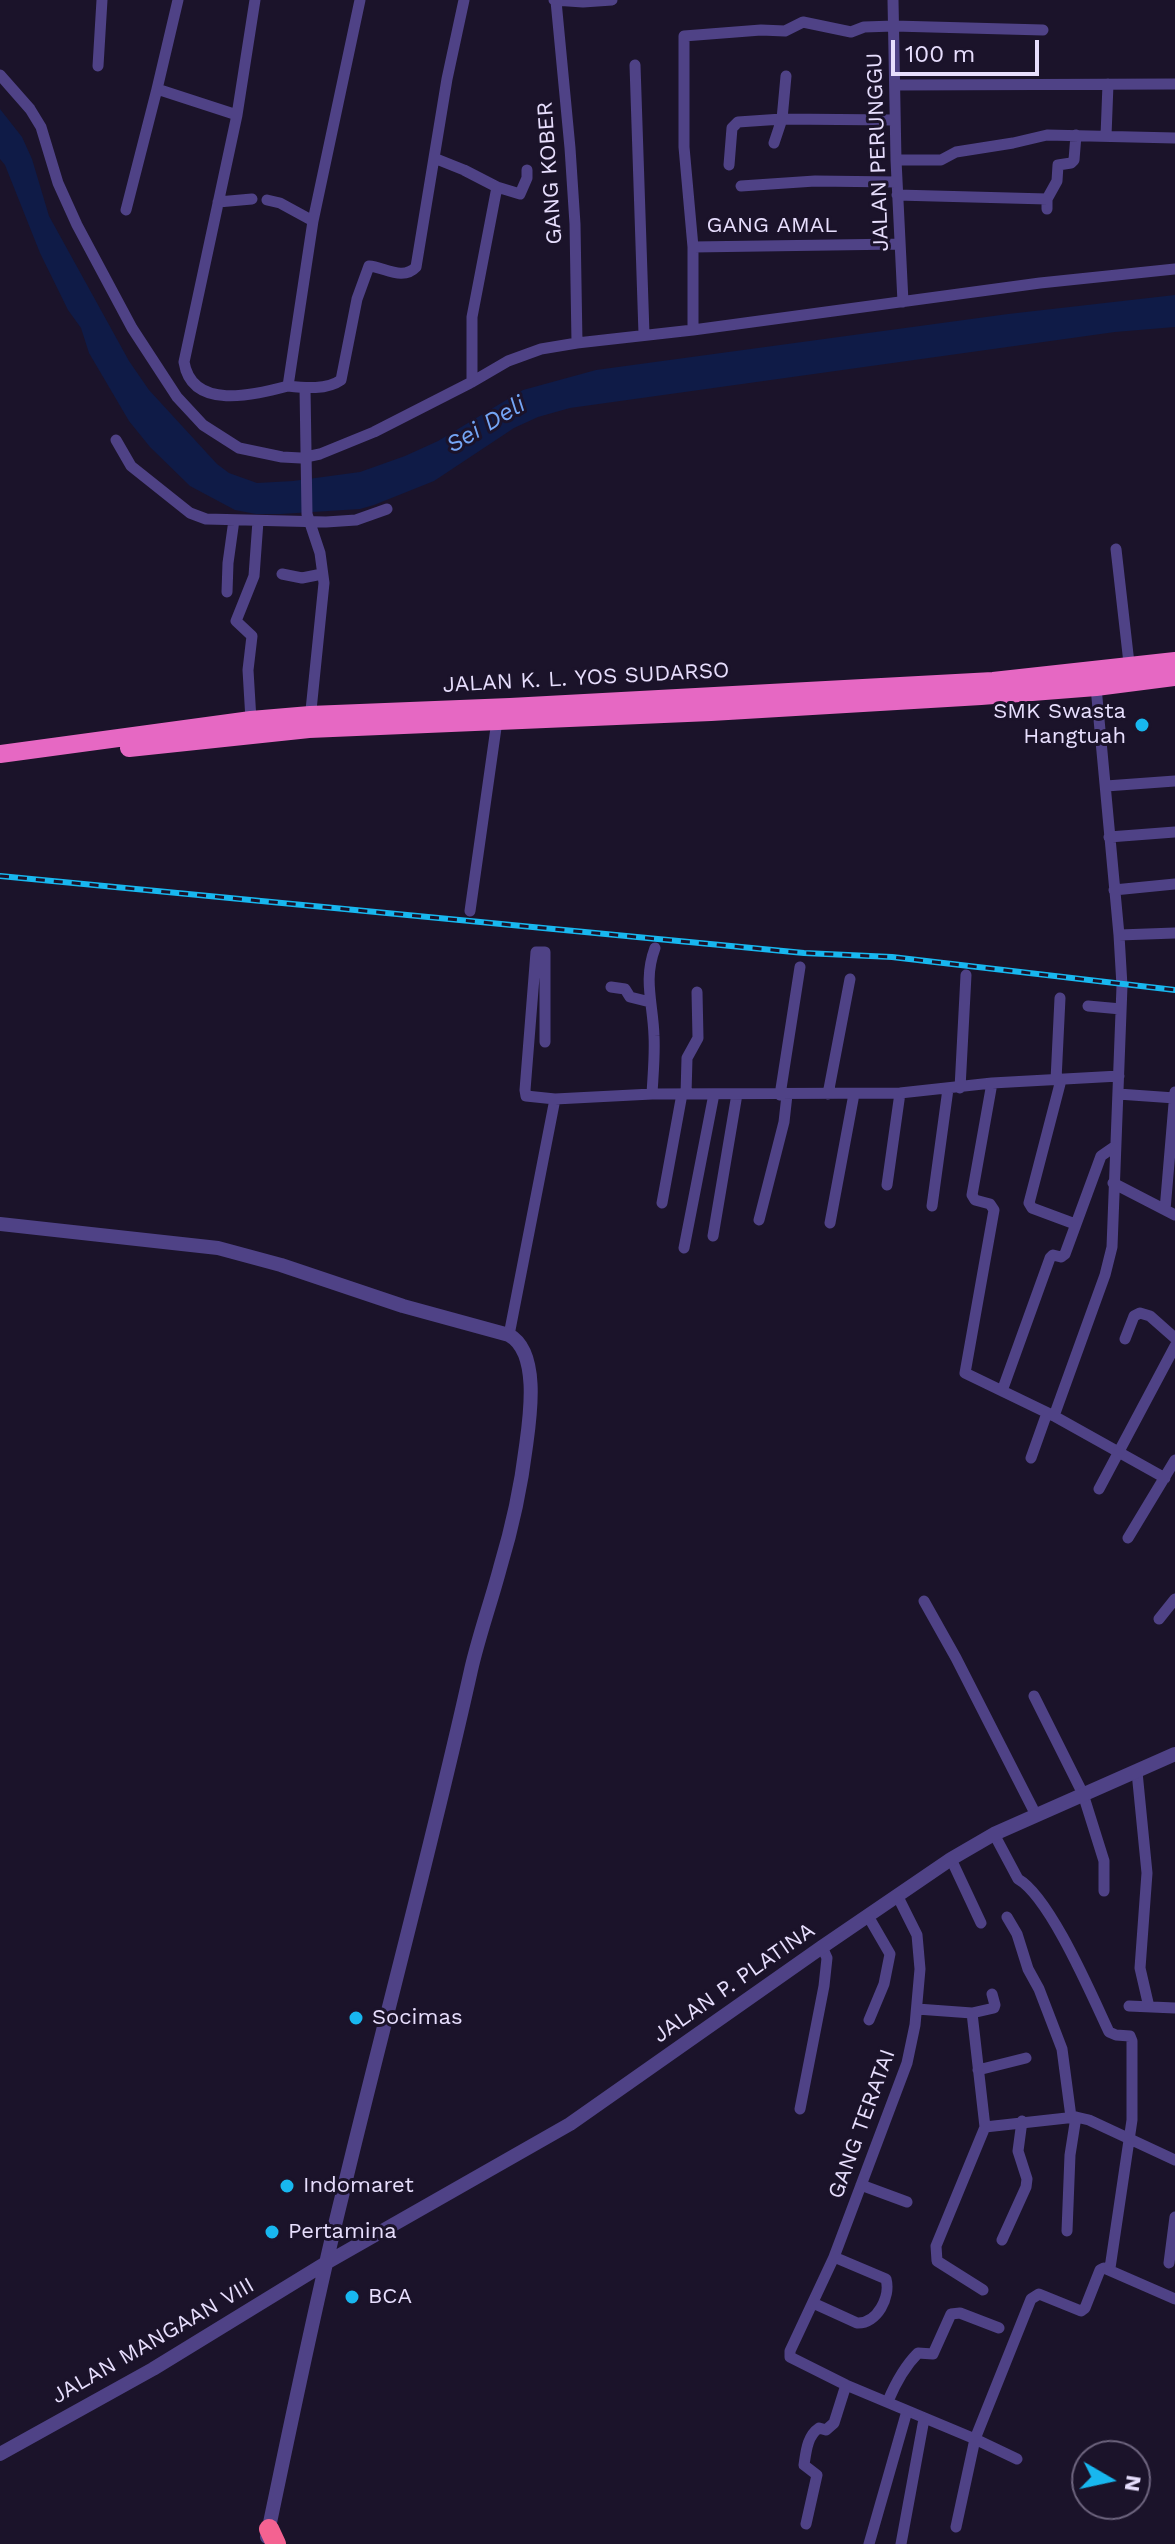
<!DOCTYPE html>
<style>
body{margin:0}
#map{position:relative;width:1175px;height:2544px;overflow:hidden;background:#1b132a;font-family:"Work Sans",sans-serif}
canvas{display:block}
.north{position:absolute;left:1071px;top:2440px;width:80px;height:80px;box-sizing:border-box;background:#1b132a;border:2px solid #6d647e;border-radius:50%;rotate:99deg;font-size:22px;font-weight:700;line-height:32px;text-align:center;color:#e7defd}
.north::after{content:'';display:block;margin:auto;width:28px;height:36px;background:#18b7ef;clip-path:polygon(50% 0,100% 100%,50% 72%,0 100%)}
.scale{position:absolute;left:891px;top:40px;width:148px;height:36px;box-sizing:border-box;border:4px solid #e7defd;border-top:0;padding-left:10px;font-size:24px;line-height:28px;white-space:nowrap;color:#e7defd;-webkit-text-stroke:6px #1b132a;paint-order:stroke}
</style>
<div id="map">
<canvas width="1175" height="2544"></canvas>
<div class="north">N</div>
<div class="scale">100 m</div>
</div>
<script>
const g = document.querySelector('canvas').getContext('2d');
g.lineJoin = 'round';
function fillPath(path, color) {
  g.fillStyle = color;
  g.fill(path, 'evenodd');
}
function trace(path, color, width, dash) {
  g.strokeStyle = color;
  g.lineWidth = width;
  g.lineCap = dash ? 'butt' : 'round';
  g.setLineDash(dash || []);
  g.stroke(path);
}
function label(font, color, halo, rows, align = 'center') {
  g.font = font + ' "Work Sans",sans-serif';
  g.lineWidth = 6;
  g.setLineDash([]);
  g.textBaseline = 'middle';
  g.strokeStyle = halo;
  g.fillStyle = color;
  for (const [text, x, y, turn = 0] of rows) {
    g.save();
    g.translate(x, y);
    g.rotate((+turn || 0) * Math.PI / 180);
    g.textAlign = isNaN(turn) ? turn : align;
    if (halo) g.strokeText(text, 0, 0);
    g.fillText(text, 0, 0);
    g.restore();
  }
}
const water = new Path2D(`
 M 0,109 L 22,137 L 32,159 L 49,216 L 129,361 L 149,390 L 217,464 L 229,473 L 257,483 L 293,481 L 360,472 L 405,456 L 438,441 L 523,390 L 596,370 L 1008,314 L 1175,295 L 1175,327 L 1115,332 L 570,408 L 538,417 L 514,428 L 434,481 L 374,505 L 360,509 L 281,514 L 256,514 L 235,510 L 190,486 L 150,447 L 129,421 L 89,353 L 81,328 L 68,310 L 40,253 L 5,165 L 0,159 Z`);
const minor = new Path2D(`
 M 178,0 L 157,89 L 237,115
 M 255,0 L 237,115 L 184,362 C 192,411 254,395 288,386
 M 360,0 L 313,221 L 288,386 C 305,388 327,390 341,380 L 357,299 L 369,266 C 384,267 403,281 416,267 L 447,79 L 464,0
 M 554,0 L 583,2 L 612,0
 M 893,0 L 896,160 L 903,302
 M 556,1 L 570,148 L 575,224 L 577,343
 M 635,65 L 644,334
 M 98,66 L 102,0
 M 0,75 L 30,109 L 41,127 L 58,183 L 77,225 L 132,328 L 177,397 L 203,425 L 239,448 L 282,457 L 301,458 L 320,454 L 374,432 L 472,382 L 508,361 L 541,349 L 577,343 L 693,330 L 1040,283 L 1175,269
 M 895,85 L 1175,84
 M 1106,136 L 1108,84
 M 774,143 L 782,119 L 786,76
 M 434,158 L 464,170 L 497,187 L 472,317 L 472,382
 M 896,160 L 941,160 L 956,152 L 1013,143 L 1047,135 L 1175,138
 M 729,165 L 732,128 L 738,122 L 782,119 L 895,120
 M 741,186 L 815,181 L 897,182
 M 497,187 L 520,194 L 527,178 L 527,170
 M 897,195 L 1047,199
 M 267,200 L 280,203 L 313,221
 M 218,202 L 252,199
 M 1047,209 L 1047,199 L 1057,181 L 1058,165 L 1071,163 L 1074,160 L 1076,135
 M 126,210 L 157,89
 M 693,247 L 900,244
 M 693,330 L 693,247 L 684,147 L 684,36 L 761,30 L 785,31 L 803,22 L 851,32 L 864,27 L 894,26 L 1043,30
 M 305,388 L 307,514 L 320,553 L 324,583 L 310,720
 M 116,440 L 131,466 L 190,513 L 206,519 L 326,522 L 356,520 L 387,509
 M 1116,549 L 1130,672
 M 282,574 L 302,578 L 322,574
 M 227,592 L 228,563 L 234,520
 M 251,720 L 248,670 L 252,636 L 236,621 L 254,576 L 258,521
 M 1106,786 L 1175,781
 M 1109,837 L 1175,832
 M 1114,890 L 1175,884
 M 470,911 L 497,721
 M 1119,935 L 1175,933
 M 611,987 L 625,989 L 630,997 L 650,1002
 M 1088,1006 L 1121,1009
 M 545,1042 L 545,952 L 536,952 L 525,1090 L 526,1096 L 555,1099
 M 1056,1080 L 1060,998
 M 1061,1080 L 1029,1203 L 1032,1208 L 1075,1224
 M 992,1083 L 972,1195 L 975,1200 L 990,1204 L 994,1210 L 965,1373 L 1054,1416 L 1165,1478
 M 960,1088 L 966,975
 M 652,1094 C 653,1075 655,1055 654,1036 C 653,1003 643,980 655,948
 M 686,1094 L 687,1058 L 698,1038 L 697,992
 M 828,1094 L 850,979
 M 1118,1094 L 1175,1098
 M 780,1095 L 800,967
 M 1113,1183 L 1175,1215
 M 887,1185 L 900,1093
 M 662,1203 L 682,1094
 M 932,1206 L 948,1089
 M 1165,1210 L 1175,1092
 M 759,1220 L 784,1122 L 787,1095
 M 830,1223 L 854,1094
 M 713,1236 L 737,1094
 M 684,1248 L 714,1094
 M 509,1335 L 555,1099 L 652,1094 L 900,1093 L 992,1083 L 1119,1076
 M 1125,1339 L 1134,1316 L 1140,1313 L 1150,1316 L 1175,1338
 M 1002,1391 L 1050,1258 L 1053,1255 L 1061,1257 L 1065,1254 L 1101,1156 L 1114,1147
 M 1054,1416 L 1105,1275 L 1112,1247 L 1122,986 L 1119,935 L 1096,687
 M 1031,1458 L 1047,1413
 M 1099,1489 L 1175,1346
 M 1128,1538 L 1175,1460
 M 924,1601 L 956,1658 L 1036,1815
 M 1159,1619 L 1175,1599
 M 1034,1696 L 1083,1794 L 1104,1861 L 1104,1891
 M 1137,1772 L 1147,1873 L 1140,1968 L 1149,2007
 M 994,1834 L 1018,1879 C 1050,1897 1092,1996 1109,2032 L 1116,2035 L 1130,2036 L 1132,2041 L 1132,2120 L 1110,2268
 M 951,1859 L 981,1923
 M 898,1897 L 917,1935 L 920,1969 L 915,2025 L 907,2063 L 834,2257 L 790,2351 L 790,2357 L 846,2385 L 975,2439 L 1017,2459
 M 868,1916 L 890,1954 L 884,1984 L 869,2020
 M 1007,1917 L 1017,1934 L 1028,1969 L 1039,1989 L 1062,2049 L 1071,2117
 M 1129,2006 L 1175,2008
 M 917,2009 L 972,2013 L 994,2008 L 995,2005 L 992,1994
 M 972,2013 L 985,2127 L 936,2246 L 937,2261 L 983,2290
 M 978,2070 L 1026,2058
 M 800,2109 L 824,1986 L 827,1958 L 822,1947
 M 985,2127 L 1076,2117 L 1089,2120 L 1175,2160
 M 861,2185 L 907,2202
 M 1067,2231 L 1070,2155 L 1076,2117
 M 1002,2240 L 1026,2187 L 1027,2179 L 1018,2151 L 1022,2121
 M 1169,2263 L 1175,2217
 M 813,2303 L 857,2323 C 877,2324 891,2297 886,2279 L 834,2257
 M 888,2401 C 896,2382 904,2367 918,2353 L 933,2354 L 951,2314 L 960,2313 L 999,2328
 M 806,2524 L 817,2475 L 804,2465 C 806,2452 807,2436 819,2428 L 826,2430 L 834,2423 L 846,2385
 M 956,2527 L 975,2439 L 1031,2299 L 1039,2294 L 1081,2311 L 1085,2308 L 1100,2270 L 1104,2268 L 1175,2299
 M 869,2544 L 907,2411
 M 901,2544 L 924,2419`);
const tertiary = new Path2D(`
 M 0,1224 L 218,1248 L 281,1265 L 403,1306 L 509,1335 C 540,1352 530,1417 526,1446 C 521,1487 512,1528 500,1568 C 491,1602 479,1635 471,1670 C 432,1846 384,2021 342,2196 C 314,2309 291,2423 267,2537
 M 0,2454 L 153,2369 L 326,2263 L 570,2124 L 822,1947 L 951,1859 L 994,1834 L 1175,1754`);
const trunk = new Path2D(`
 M 129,748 L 309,729 L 711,712 L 981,696 L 1096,687 L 1175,677
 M 0,754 L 251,720 L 310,715 L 510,707 L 993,681 L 1175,661`);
const motorway = new Path2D(`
 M 269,2529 L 276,2544`);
const rail = new Path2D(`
 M 0,876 L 804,953 L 892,957 L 1175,990`);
const markers = [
 [1142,725,8,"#18b7ef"],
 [356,2018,8,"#18b7ef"],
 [287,2186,8,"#18b7ef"],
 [272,2232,8,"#18b7ef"],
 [352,2297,8,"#18b7ef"]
];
const streetNames = [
 ["JALAN PERUNGGU",878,152,-92],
 ["GANG KOBER",550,173,-94],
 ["GANG AMAL",772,226],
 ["JALAN K. L. YOS SUDARSO",586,678,-3],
 ["JALAN P. PLATINA",734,1983,-35],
 ["GANG TERATAI",862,2124,-70],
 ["JALAN MANGAAN VIII",153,2341,-30]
];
const poiNames = [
 ["SMK Swasta",1126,712,"right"],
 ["Hangtuah",1126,737,"right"],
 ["Socimas",372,2018],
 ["Indomaret",303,2186],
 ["Pertamina",288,2232],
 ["BCA",368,2297]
];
const waterNames = [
 ["Sei Deli",486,425,-31]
];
fillPath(water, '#0f1b47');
trace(minor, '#4f4286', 11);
trace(tertiary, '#4f4286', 14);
trace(trunk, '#e668c3', 18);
trace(motorway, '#f46291', 20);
trace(rail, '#18b7ef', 6);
trace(rail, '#1b132a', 3, [9]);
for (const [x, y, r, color] of markers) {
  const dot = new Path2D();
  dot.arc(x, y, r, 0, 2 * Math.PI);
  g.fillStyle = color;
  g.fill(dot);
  trace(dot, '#1b132a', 3);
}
label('22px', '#e7defd', '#1b132a', streetNames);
label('22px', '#e7defd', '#1b132a', poiNames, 'left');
label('italic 24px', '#74a5f5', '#1b132a', waterNames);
</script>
